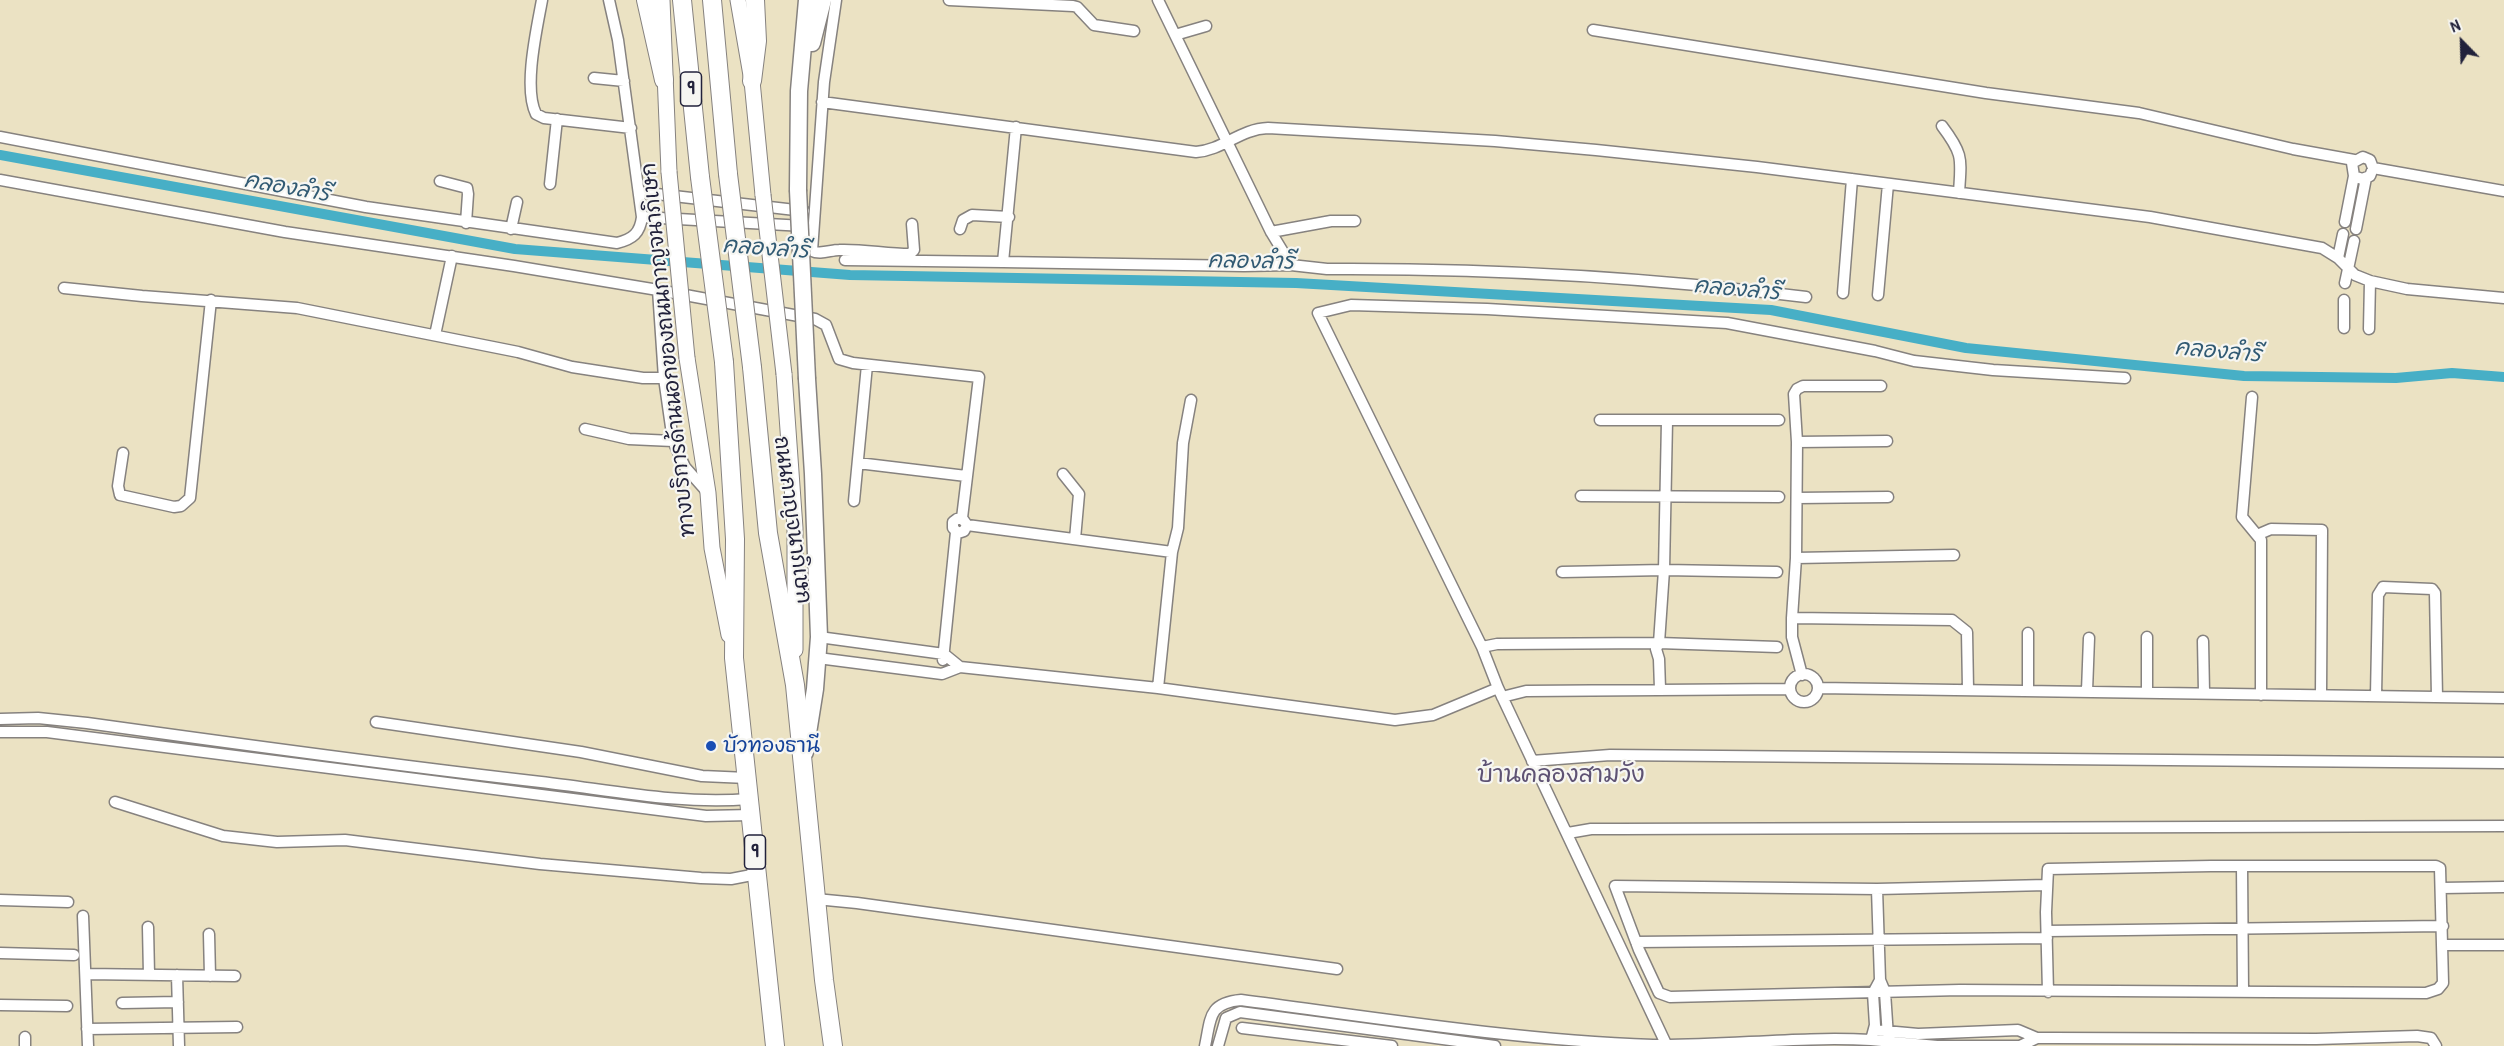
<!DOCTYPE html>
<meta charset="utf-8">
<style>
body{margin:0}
#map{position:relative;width:2504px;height:1046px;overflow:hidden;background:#ebe2c3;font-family:"Patrick Hand",sans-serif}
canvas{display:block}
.north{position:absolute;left:2432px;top:12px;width:60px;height:60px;-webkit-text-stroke:4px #f6f6f2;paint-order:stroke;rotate:337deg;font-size:16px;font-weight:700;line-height:24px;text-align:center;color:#22223b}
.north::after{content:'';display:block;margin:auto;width:21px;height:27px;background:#22223b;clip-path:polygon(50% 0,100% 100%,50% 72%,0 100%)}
</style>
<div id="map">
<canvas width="2504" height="1046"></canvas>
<div class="north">N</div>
</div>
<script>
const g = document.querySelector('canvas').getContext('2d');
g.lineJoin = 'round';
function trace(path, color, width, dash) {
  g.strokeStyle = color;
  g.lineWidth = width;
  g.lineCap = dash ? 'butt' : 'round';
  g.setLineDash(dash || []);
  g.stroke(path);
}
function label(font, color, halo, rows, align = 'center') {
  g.font = font + ' "Patrick Hand","Playpen Sans Thai",sans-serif';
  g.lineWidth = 4.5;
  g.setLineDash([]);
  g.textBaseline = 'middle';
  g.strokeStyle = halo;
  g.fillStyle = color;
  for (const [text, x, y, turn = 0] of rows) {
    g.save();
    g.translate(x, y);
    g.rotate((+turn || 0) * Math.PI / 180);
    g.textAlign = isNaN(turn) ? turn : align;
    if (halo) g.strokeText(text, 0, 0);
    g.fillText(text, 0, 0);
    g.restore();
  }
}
const canal = new Path2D(`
 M 0,155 L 515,249 L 850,275 L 1296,283 L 1771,310 L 1966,348 L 2244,376 L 2396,378 L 2452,373 L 2504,377`);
const minor = new Path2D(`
 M 542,0 C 537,28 523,88 536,114 L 544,118 L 631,128
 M 836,0 L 824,82 L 812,251 C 820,255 831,250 839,250 C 863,249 886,254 910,254 L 914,250 L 912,224
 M 949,0 L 1073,6 L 1077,7 L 1094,25 L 1134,31
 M 1158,0 L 1271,232 L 1291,265
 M 1593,30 L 1986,93 L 2139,113 L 2293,149 L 2354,160
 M 1175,35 L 1206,26
 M 594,78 L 624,81
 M 822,102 L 1196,152 C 1223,150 1240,129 1268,128 L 1495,141 L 1596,150 L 1757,167 L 2150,217 L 2322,248 L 2338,258 L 2355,275 L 2370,281 L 2407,289 L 2504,298
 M 1942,126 C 1964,155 1961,159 1959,193
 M 0,137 L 366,207 L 617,243 C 633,239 640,233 642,217 L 618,40 L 609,0
 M 2373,168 L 2504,191
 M 0,180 L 285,232 L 514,266 L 658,290
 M 440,181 L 467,188 L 468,194 L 466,223
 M 550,184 L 557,119
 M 639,192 L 804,211
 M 642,217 L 804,226
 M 2345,222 L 2354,176 L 2352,163 L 2363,157 L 2370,160 L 2373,168 L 2370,176 L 2362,179 L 2354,176
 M 511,229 L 517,202
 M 960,229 L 963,220 L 972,215 L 1009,217
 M 2356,229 L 2366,178
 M 1271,232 L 1331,221 L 1355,221
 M 2338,258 L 2343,234
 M 845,260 L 1003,262 L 1016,127
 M 1003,262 L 1244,266 L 1291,265 L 1327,269 C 1487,268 1647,277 1806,297
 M 2345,283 L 2354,241
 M 64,288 L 142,296 L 297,308 L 518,352 L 572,367 L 643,378 L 664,378
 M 1843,293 L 1852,179
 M 1878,295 L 1888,184
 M 2344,300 L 2344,328
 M 2369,329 L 2370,281
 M 435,335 L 452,256
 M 2252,397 L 2242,517 L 2261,540 L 2261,695
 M 1600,420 L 1779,420
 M 585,429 L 629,439 L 673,441
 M 1797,442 L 1887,441
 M 123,453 L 118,486 L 120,495 L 174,507 L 181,506 L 190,498 L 211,300
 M 858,463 L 966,476
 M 1063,474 L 1079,494 L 1075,539
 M 708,493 L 685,467 L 673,441 L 664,378 L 658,290 L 815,319 L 826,325 L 839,359 L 853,363 L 979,377 L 962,518 L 967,525 L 964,531 L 958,533 L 953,528 L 953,522 L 957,519 L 962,518
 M 1581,496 L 1779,497
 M 1797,498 L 1888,497
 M 854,501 L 867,365
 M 967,525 L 1172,552 L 1158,688
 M 2257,535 L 2271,529 L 2322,530 L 2321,694
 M 1172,552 L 1178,528 L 1183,443 L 1191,400
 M 1796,558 L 1954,555
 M 1562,572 L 1664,570 L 1777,572
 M 1792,618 L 1952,620 L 1967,632 L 1968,689
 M 819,637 L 944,654 L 960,667
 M 2147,637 L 2147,692
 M 2203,641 L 2204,692
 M 1482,647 L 1497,644 L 1659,643 L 1777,647
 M 818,658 L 942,674 L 960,667 L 1158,688 L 1395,720 L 1433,715 L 1498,688
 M 943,660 L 956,532
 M1790 688a14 14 0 1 1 28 0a14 14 0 1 1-28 0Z
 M 1802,675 L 1792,637 L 1792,618 L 1796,558 L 1797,442 L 1794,394 L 1797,389 L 1803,386 L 1881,386
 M 1818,688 L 2504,698
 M 1660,689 L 1659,659 L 1656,649 L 1659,643 L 1664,570 L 1667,421
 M 2028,690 L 2028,633
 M 2087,691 L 2089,638
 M 2376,695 L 2378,595 L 2383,587 L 2432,589 L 2435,593 L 2437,697
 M 1502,697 L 1526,691 L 1790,689
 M 0,719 L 38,718 L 87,723 C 238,744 389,765 541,782 C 610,790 680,805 749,799
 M 376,722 L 581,752 L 702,776 L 747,778
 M 0,732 L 47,732 L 706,816 L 751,815
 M 1532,761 L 1610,755 L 2504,763
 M 115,802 L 223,836 L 277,842 L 345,840 L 540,864 L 701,878 L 731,879 L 757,874
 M 1568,833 L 1591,829 L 1620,829 L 2504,826
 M 2242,866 L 2243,991
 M 2047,885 L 1877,889 L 1615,886 L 1639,950 L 1659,993 L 1670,997 L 1960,990 L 2426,993 L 2438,989 L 2443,983 L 2440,868 L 2436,866 L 2211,866 L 2048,869 L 2046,912 L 2048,992
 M 2442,888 L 2504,887
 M 1877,889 L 1880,980 L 1885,992 L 1888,1037
 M 816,899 L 857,903 L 1337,969
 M 0,900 L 68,902
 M 83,916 L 88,1046
 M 148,927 L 149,975
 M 2047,931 L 2443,926
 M 209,934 L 210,976
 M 1636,942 L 2047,938
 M 2443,945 L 2504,945
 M 0,953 L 74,955
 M 86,974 L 235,976
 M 177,975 L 179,1046
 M 122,1003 L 178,1002
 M 0,1005 L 67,1006
 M 1242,1028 L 1392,1046
 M 87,1029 L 237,1027
 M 1874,1030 L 1918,1034 L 2018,1030 L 2037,1038
 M 25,1037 L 25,1046
 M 1871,1040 L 1937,1046 L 2020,1046 L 2037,1038 L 2053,1038 L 2316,1039 L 2417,1036 L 2431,1038 L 2436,1046
 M 1205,1046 C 1211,1018 1208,1003 1241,1000 C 1378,1018 1515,1040 1653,1045 C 1726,1046 1799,1036 1871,1040 L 1875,1025 L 1873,993 L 1880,980
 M 1218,1046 L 1226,1018 L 1240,1012 L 1495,1046
 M 1667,1046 L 1498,688 L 1482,647 L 1318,313 L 1351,305 L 1487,309 L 1727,323 L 1875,351 L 1914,361 L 1993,370 L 2125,378`);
const secondary = new Path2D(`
 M 662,0 L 669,172
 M 738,0 L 752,81 L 763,195
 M 687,358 L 708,493 L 712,548 L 729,635
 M 784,374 L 795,528 L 795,650`);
const primary = new Path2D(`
 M 812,43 L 823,0
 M 798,190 L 799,91 L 807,0
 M 805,752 L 815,689 L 819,637 L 813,474 L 807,379`);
const trunk = new Path2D(`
 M 646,0 L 664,80
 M 682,0 L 700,177
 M 712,0 L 728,174
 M 752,81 L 757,41 L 755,0
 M 724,362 L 735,539 L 734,658 L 775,1046
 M 752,367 L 768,533 L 795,685 L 824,980 L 833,1046`);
const secondaryBridge = new Path2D(`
 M 669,172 L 687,358
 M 763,195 L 784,374`);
const primaryBridge = new Path2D(`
 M 798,190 L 807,379`);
const trunkBridge = new Path2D(`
 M 728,174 L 752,367
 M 700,177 L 724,362`);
const markers = [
 [711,746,6,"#1a4fb4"]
];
const shields = [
 [691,89,21],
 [755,852,21]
];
const shieldNames = [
 ["9",691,89],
 ["9",755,852]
];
const streetNames = [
 ["ทางบริการด้านนอกของถนนกาญจนาภิเษก",669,350,-96],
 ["ถนนกาญจนาภิเษก",792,520,82]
];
const transitNames = [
 ["บัวทองธานี",723,746]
];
const waterNames = [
 ["คลองลำรี",287,188,10],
 ["คลองลำรี",766,249,4],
 ["คลองลำรี",1251,262,1],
 ["คลองลำรี",1737,290,5],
 ["คลองลำรี",2218,352,5]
];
const quarterNames = [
 ["บ้านคลองสามวัง",1561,776]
];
trace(canal, '#47afc6', 10);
trace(minor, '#86827f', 13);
trace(secondary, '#86827f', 17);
trace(primary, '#86827f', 19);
trace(trunk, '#86827f', 20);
trace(minor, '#fff', 10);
trace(secondary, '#fff', 15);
trace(primary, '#fff', 16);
trace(trunk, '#fff', 18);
trace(secondaryBridge, '#86827f', 17, []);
trace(primaryBridge, '#86827f', 19, []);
trace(trunkBridge, '#86827f', 20, []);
trace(secondaryBridge, '#fff', 15);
trace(primaryBridge, '#fff', 16);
trace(trunkBridge, '#fff', 18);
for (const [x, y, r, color] of markers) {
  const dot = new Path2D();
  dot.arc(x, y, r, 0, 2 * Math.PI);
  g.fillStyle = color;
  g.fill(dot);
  trace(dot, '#f6f6f2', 2);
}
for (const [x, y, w] of shields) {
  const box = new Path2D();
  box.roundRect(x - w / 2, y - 17, w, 34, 4.5);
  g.fillStyle = '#f6f6f2';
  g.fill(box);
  trace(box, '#22223b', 1.5);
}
label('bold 20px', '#22223b', null, shieldNames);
label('21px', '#22223b', '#f6f6f2', streetNames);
label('21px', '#164399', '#f6f6f2', transitNames, 'left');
label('italic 22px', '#315a73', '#f6f6f2', waterNames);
label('24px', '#5e5273', '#f6f6f2', quarterNames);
</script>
